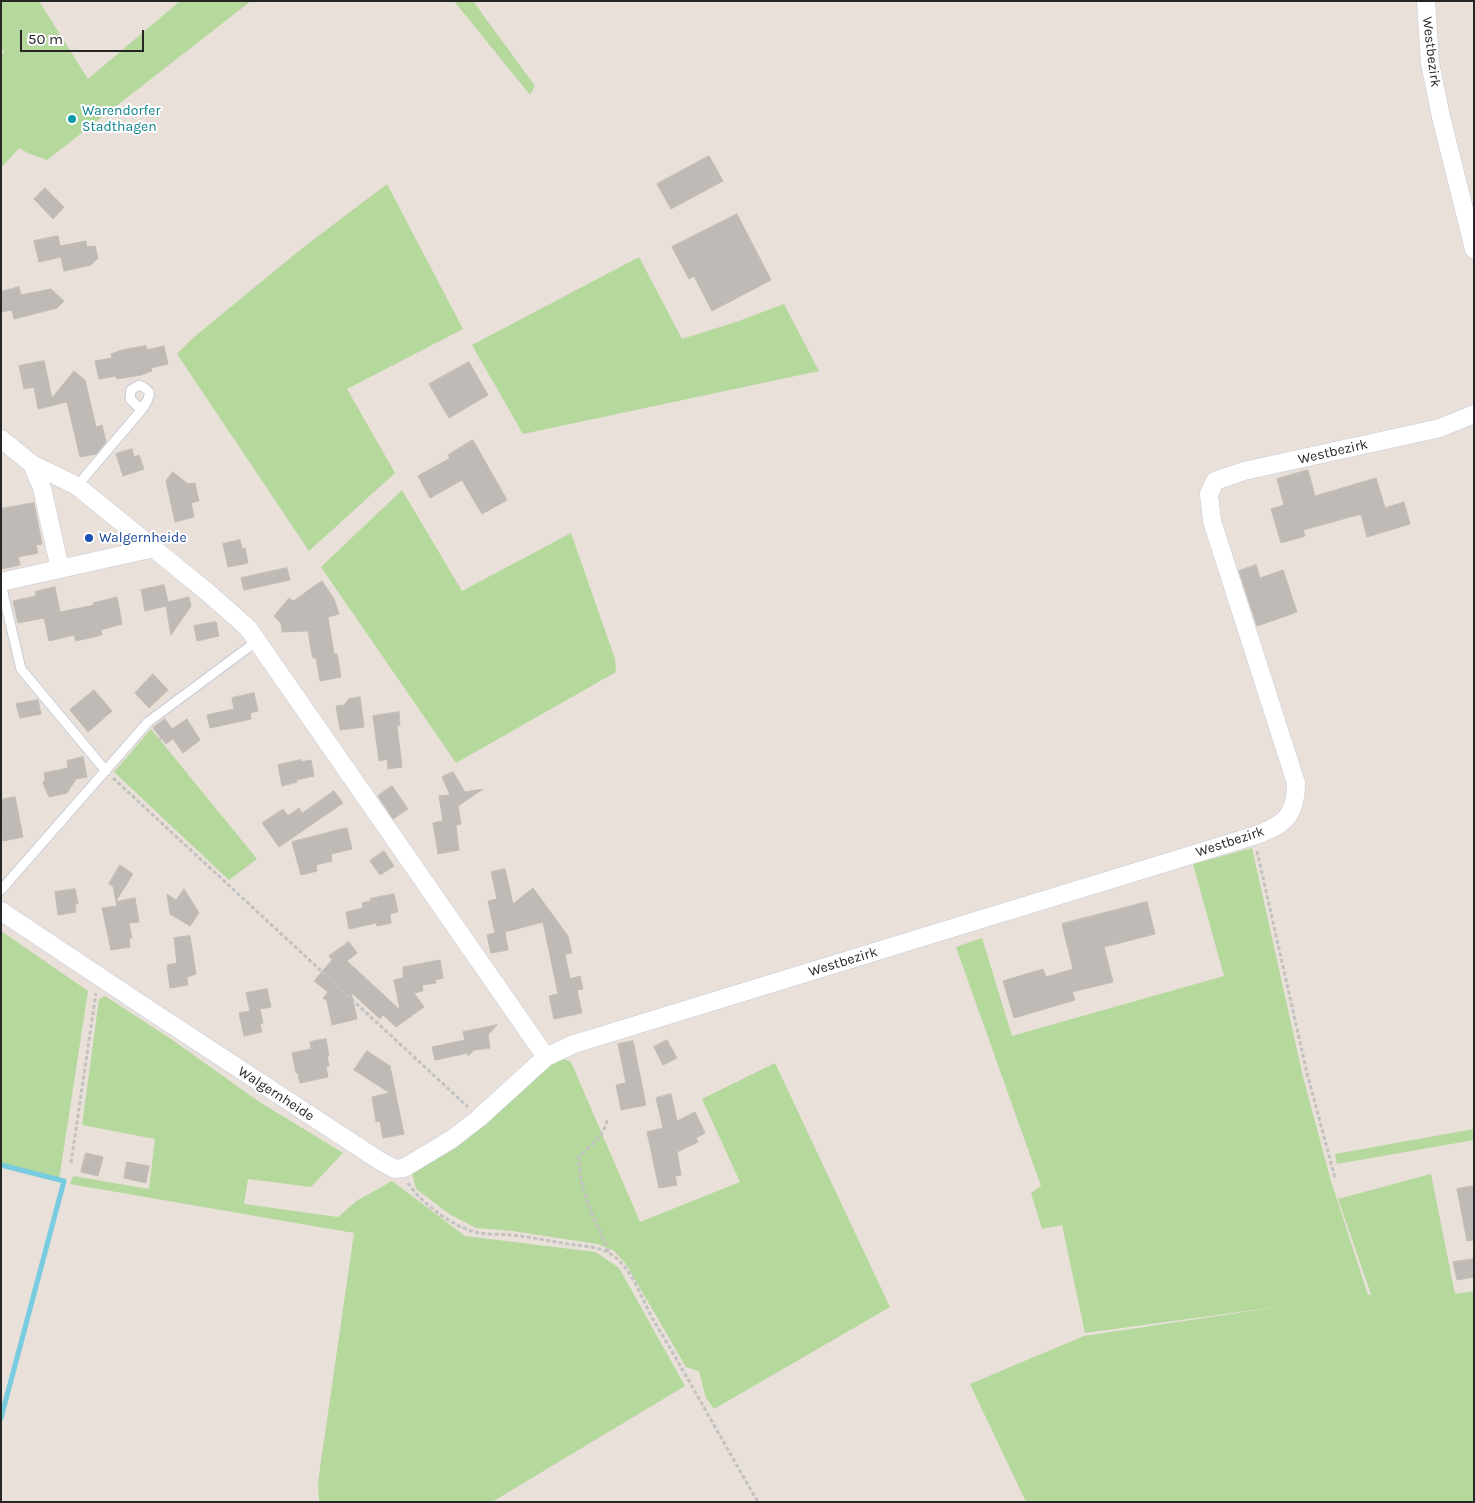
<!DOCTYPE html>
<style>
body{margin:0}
#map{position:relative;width:1475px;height:1503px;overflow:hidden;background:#e8e0d9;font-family:Karla,sans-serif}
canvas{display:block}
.frame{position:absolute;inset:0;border:2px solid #262626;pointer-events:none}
.scale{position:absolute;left:20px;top:30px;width:124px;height:22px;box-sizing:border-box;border:2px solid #262626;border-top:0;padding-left:6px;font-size:15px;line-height:18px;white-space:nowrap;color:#262626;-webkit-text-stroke:4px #fff;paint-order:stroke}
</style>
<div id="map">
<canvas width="1475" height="1503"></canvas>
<div class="frame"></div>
<div class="scale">50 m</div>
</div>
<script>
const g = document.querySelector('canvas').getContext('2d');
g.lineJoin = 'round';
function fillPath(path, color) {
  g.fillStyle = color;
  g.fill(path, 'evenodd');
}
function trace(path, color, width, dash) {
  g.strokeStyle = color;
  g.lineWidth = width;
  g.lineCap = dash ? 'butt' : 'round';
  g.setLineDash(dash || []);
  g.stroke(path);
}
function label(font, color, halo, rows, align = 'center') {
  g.font = font + ' Karla,sans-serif';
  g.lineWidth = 4;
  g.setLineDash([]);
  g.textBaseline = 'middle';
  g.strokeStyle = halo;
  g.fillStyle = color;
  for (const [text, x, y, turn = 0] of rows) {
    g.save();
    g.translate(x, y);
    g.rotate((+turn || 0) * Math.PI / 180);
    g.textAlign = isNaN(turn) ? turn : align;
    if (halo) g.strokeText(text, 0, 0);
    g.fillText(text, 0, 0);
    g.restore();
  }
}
const green = new Path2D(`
 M 1,1 L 39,1 L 88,79 L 180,1 L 251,1 L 47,160 L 30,154 L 19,148 L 1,168 L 1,54 L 4,52 L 1,46 Z
 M 454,1 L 473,1 L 535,86 L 530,95 Z
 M 387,184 L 463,329 L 347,389 L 395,473 L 309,551 L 177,354 L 194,337 L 305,246 Z
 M 639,257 L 682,339 L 736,322 L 784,304 L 819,371 L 523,434 L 472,345 Z
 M 402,490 L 462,591 L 571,533 L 615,659 L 616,672 L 456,763 L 321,567 Z
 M 151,729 L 257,859 L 229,880 L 114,772 Z
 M 1252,848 L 1303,1077 L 1331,1181 L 1368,1295 L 1371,1294 L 1338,1199 L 1431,1174 L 1455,1294 L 1474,1291 L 1474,1502 L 1026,1502 L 970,1384 L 1084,1336 L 1291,1305 L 1085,1333 L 1062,1225 L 1042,1229 L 1031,1193 L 1041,1186 L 956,947 L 982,938 L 1012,1036 L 1224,976 L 1193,864 Z
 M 1,931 L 88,991 L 59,1180 L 1,1167 Z
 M 105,996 L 171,1039 L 258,1101 L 343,1153 L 311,1187 L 248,1179 L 244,1204 L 338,1217 L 358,1200 L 392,1181 L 465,1236 L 595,1252 L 606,1259 L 619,1268 L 685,1386 L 492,1502 L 319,1502 L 318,1482 L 354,1233 L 70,1184 L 73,1176 L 149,1189 L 155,1139 L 82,1125 L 99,999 Z
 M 558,1057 L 571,1062 L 640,1222 L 740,1182 L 702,1099 L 775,1063 L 890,1307 L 714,1409 L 706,1398 L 699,1371 L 686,1367 L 626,1264 L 613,1250 L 597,1244 L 512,1231 L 476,1228 L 451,1215 L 416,1189 L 412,1173 Z
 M 1474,1129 L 1474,1140 L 1337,1164 L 1335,1154 Z`);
const stream = new Path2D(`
 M 1,1165 L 64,1181 L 1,1418`);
const building = new Path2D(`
 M 709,156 L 723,181 L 671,209 L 657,184 Z
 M 45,188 L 64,207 L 53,219 L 34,199 Z
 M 737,214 L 771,280 L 712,311 L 694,276 L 689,279 L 672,247 Z
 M 58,236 L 60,246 L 86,241 L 87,247 L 95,246 L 98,258 L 91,265 L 64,271 L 61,257 L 39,262 L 34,241 Z
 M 19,287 L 21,295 L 51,289 L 64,301 L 57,308 L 14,319 L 12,310 L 1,312 L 1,292 Z
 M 146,346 L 147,350 L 164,346 L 168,364 L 151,368 L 152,371 L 141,375 L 117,379 L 116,376 L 99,379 L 95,361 L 112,358 L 111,354 L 122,350 Z
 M 44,361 L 52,398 L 74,371 L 85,380 L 96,427 L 102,425 L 106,442 L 96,454 L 80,457 L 67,402 L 38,409 L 34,387 L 24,389 L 19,366 Z
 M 469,362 L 488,395 L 449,418 L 429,384 Z
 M 473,440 L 507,500 L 482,514 L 462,480 L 430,498 L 418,476 L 450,458 L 448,455 Z
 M 132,449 L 134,457 L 139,455 L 144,469 L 123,476 L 116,454 Z
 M 1308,470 L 1315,496 L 1376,478 L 1385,508 L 1404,502 L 1410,524 L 1367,537 L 1361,514 L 1303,530 L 1305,536 L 1281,543 L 1271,509 L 1284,505 L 1277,479 Z
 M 173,472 L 188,484 L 195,483 L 199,501 L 191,503 L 194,517 L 175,522 L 166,481 Z
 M 34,503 L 42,544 L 36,545 L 38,553 L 18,557 L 20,565 L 1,569 L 1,509 Z
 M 240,540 L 242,549 L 245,548 L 248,563 L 228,567 L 223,544 Z
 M 1256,565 L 1260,578 L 1283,570 L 1297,612 L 1257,626 L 1239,571 Z
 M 287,568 L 290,580 L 244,590 L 241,578 Z
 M 322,581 L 334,599 L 339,614 L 328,617 L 334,654 L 337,654 L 341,677 L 320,681 L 316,658 L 313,658 L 311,650 L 308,631 L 282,632 L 281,623 L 274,616 L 289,598 L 293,601 Z
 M 164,585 L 168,602 L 189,597 L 191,606 L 171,635 L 166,606 L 145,611 L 141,590 Z
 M 55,587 L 60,612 L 94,605 L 93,603 L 117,597 L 122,624 L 101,630 L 102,635 L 76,641 L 74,635 L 49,641 L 44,618 L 18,623 L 13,601 L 36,596 L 35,592 Z
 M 216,622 L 219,636 L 197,641 L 194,626 Z
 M 153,674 L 168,690 L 149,708 L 135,693 Z
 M 94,690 L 112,711 L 88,732 L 70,710 Z
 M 254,693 L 258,711 L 250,713 L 251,719 L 210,728 L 207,715 L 234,709 L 232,698 Z
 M 360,697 L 364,727 L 340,730 L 336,706 L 344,705 L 349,699 Z
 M 38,700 L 41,714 L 20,718 L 16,704 Z
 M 399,712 L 400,725 L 397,726 L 402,767 L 388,769 L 387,759 L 379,761 L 373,716 Z
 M 165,719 L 172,729 L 187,719 L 200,740 L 183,753 L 173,739 L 166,744 L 162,739 L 157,740 L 161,738 L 153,728 Z
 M 83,757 L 87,777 L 76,779 L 67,793 L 49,797 L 43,783 L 45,779 L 44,773 L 68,768 L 67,761 Z
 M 301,760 L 301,762 L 311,760 L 314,776 L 296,780 L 297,782 L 282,786 L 278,765 Z
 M 453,772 L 465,792 L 483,789 L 458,806 L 461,824 L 456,825 L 459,850 L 438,854 L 433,823 L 443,821 L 439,796 L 450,795 L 442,777 Z
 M 392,786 L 408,809 L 393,819 L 378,796 Z
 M 334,791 L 343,803 L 279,847 L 262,823 L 283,809 L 288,816 L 299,808 L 302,813 Z
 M 15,797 L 23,837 L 3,841 L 1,800 Z
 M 347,828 L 352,849 L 331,854 L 332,861 L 316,865 L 317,871 L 301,875 L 292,842 Z
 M 384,851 L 394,866 L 380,875 L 370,861 Z
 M 120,865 L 133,874 L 116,901 L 113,886 L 109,884 Z
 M 505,869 L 513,904 L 533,888 L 568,936 L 572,953 L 565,954 L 570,979 L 580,976 L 583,989 L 577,990 L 582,1013 L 554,1019 L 549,996 L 558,994 L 543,922 L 505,932 L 508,950 L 491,953 L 487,935 L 495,933 L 488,901 L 497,899 L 491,872 Z
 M 75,889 L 78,904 L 75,904 L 76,912 L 58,915 L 55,892 Z
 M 184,889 L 199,913 L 190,926 L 170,914 L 167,894 L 176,900 Z
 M 394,894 L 398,912 L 390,914 L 391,923 L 377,926 L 376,923 L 349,929 L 346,912 L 363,908 L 362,903 L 371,901 L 370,899 Z
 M 135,898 L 139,922 L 129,923 L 132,938 L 129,938 L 130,947 L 111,950 L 102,908 L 117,906 L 116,902 Z
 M 1147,902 L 1155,934 L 1104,947 L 1113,982 L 1072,992 L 1075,1000 L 1014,1018 L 1003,981 L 1043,969 L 1046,977 L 1073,969 L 1062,924 Z
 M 190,936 L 196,974 L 187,977 L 188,985 L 170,988 L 167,965 L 177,963 L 174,938 Z
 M 349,942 L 357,953 L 347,961 L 400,1010 L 394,980 L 403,978 L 403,967 L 440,960 L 443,978 L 435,980 L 436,983 L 422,985 L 423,991 L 414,993 L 424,1007 L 396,1027 L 383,1015 L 380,1019 L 351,992 L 357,1019 L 332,1025 L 327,1001 L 323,998 L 328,992 L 314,981 L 332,960 L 329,956 Z
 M 267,989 L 271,1007 L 260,1009 L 263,1023 L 260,1024 L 262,1032 L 244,1036 L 239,1013 L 250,1011 L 246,993 Z
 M 497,1025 L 488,1035 L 490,1048 L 474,1050 L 468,1056 L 468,1053 L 435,1060 L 432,1047 L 465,1040 L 463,1032 Z
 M 326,1039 L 329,1056 L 327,1056 L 329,1066 L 326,1067 L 328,1077 L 300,1083 L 298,1073 L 296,1073 L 292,1053 L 311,1049 L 310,1042 Z
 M 667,1040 L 677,1058 L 663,1065 L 654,1047 Z
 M 633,1041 L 646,1105 L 621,1110 L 616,1085 L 626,1083 L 618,1044 Z
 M 367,1051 L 390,1066 L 404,1134 L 383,1138 L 380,1121 L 376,1122 L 372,1097 L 390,1093 L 354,1070 Z
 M 671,1094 L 677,1121 L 695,1112 L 705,1133 L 696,1138 L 698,1142 L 677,1152 L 681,1175 L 675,1176 L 677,1185 L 659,1188 L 647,1132 L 663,1128 L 656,1098 Z
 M 86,1153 L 103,1157 L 98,1176 L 81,1172 Z
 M 127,1162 L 149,1166 L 146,1183 L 124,1178 Z
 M 1474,1186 L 1474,1240 L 1467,1241 L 1457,1189 Z
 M 1474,1259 L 1474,1277 L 1457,1280 L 1453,1262 Z`);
const path = new Path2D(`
 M 113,778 L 468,1107
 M 1257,851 L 1307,1073 L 1335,1178
 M 607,1120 C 604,1137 590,1145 579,1157 C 578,1191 597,1222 609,1253
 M 71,1163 L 96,993
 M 408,1183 C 421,1203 452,1226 475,1232 C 486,1235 500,1234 512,1235 C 531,1237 550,1241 568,1244 C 581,1246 597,1246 609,1253 C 633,1267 641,1299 654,1321 C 690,1381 723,1442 758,1502`);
const lane = new Path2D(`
 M 77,486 L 143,408 C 150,396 154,391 139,385 L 131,390 L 130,399 L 136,405 L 143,408
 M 1,584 L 21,669 L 106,771
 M 1,890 L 148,722 L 257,641`);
const street = new Path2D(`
 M 1426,1 L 1430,63 L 1441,117 L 1474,249
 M 1,439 L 32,464 L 77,486 L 206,591 L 248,628 L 546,1057
 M 32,464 L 42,488 L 60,569
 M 1,582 L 154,548
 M 1,911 L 145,1007 L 380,1161 L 395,1169 L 404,1168 L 452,1139 L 479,1118 L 546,1057 L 574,1044 L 1253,836 C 1283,826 1296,817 1296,783 L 1212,521 L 1209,494 L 1215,481 L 1244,471 L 1440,428 L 1474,414`);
const markers = [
 [72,119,5,"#0f9aa8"],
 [89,538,5,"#1a4fb4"]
];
const streetNames = [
 ["Westbezirk",1431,52,83],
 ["Westbezirk",1333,452,-13],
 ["Westbezirk",1230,842,-18],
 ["Westbezirk",843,962,-17],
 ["Walgernheide",276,1094,33]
];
const cultureNames = [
 ["Warendorfer",82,111],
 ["Stadthagen",82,127]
];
const transitNames = [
 ["Walgernheide",99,538]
];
fillPath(green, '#b5d89c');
trace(stream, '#77ccdf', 5);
fillPath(building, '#c0bab6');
trace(building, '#c2bcb4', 1);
trace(lane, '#c8ccd7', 11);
trace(street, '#c8ccd7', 19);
trace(path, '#c2c2c2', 3, [4, 2.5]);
trace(lane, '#fff', 9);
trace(street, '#fff', 18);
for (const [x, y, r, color] of markers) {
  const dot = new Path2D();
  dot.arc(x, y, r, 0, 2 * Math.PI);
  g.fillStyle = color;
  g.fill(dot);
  trace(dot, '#fff', 2);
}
label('14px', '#262626', '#fff', streetNames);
label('14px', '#0d838f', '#fff', cultureNames, 'left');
label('14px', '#164399', '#fff', transitNames, 'left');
</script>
